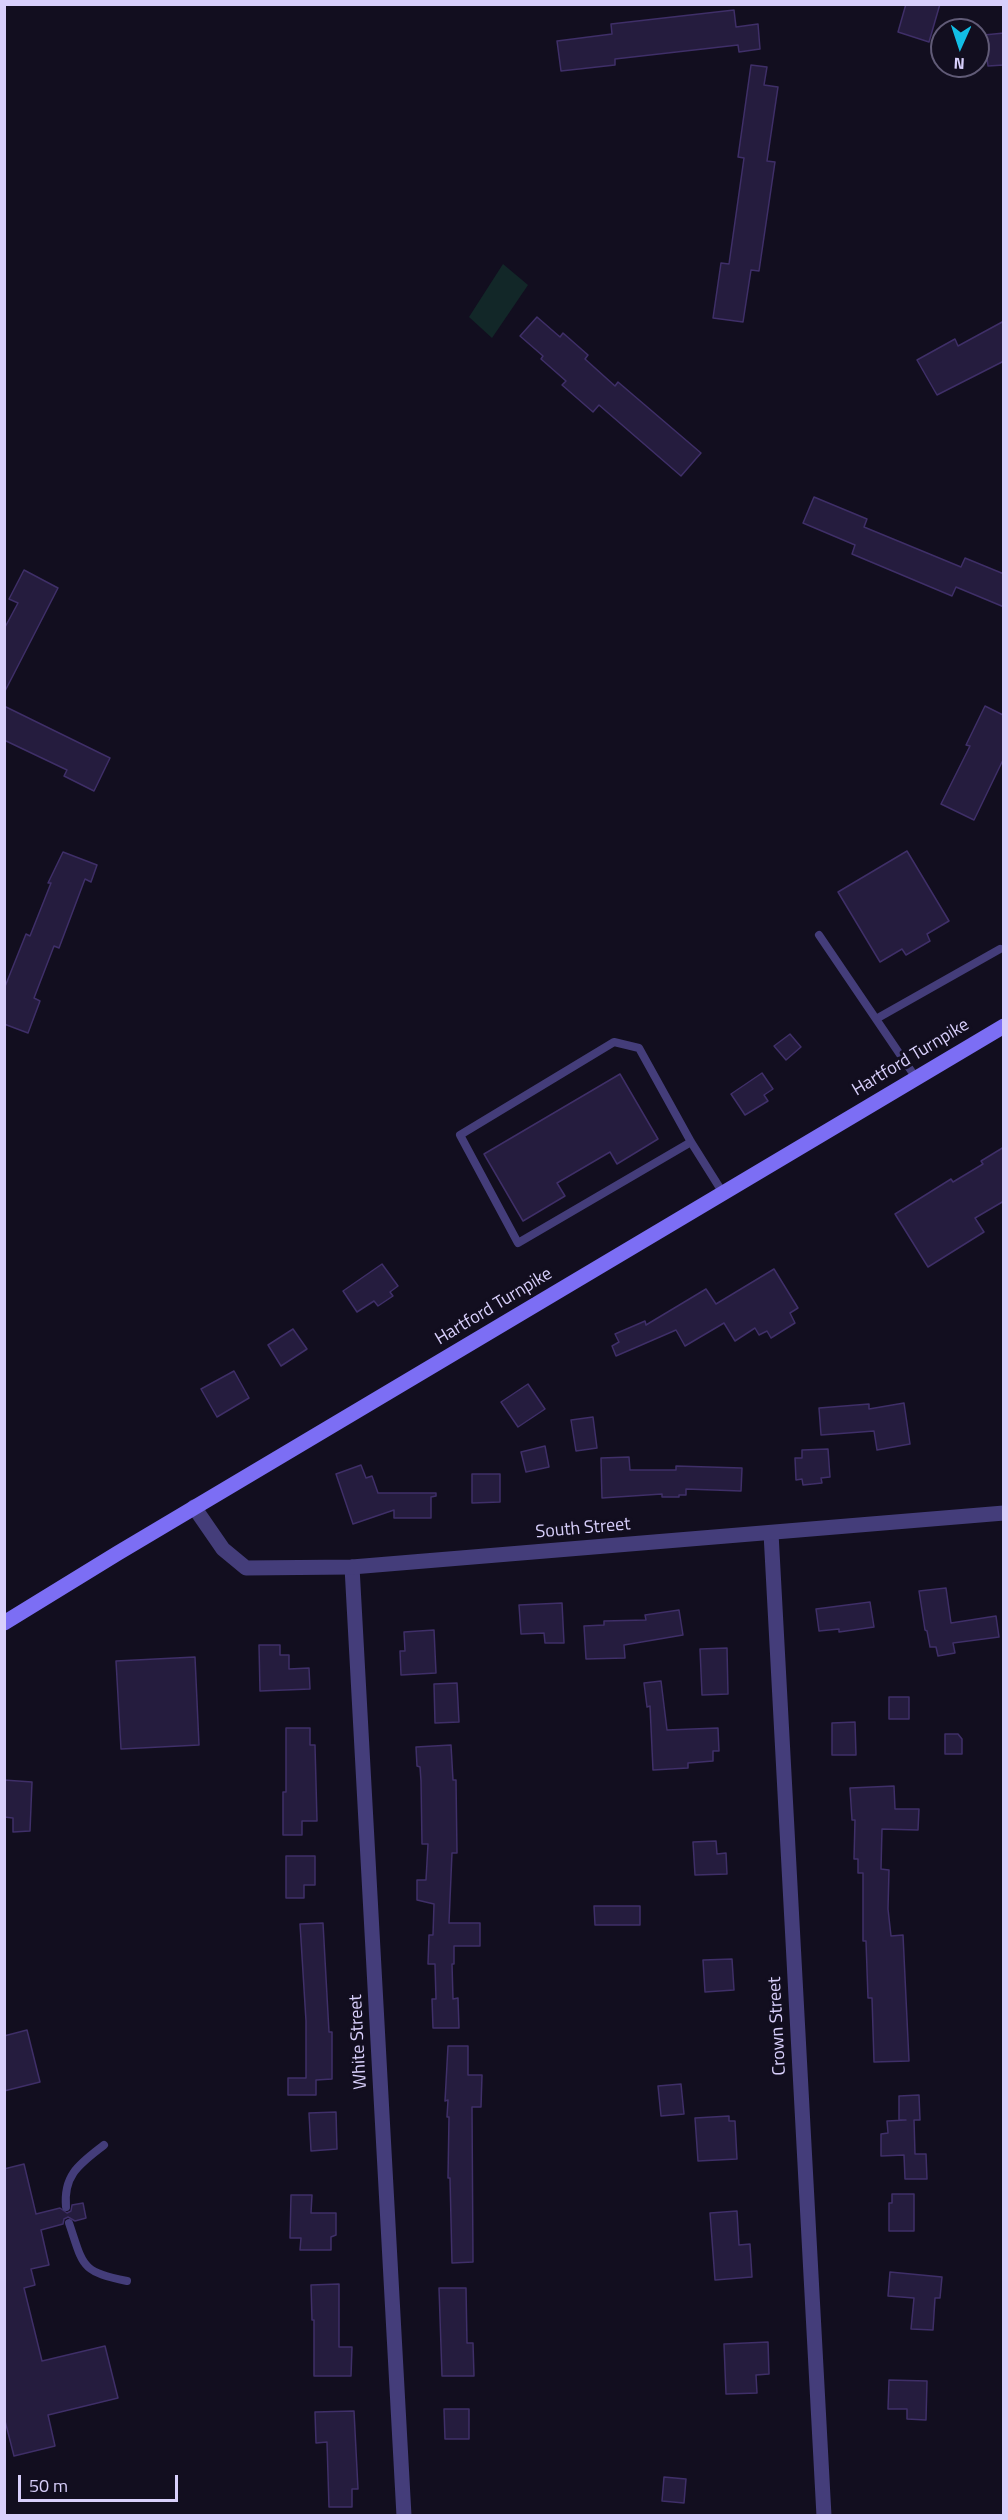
<!DOCTYPE html>
<style>
body{margin:0}
#map{position:relative;width:1008px;height:2520px;overflow:hidden;background:#120e1f;font-family:"Titillium Web",sans-serif}
canvas{display:block}
.frame{position:absolute;inset:0;border:6px solid #d8cffb;pointer-events:none}
.north{position:absolute;left:930px;top:18px;width:60px;height:60px;box-sizing:border-box;background:#120e1f;border:2px solid #615b77;border-radius:50%;rotate:183deg;font-size:16px;font-weight:700;line-height:24px;text-align:center;color:#d8cffb}
.north::after{content:'';display:block;margin:auto;width:21px;height:27px;background:#12bee5;clip-path:polygon(50% 0,100% 100%,50% 72%,0 100%)}
.scale{position:absolute;left:18px;top:2475px;width:160px;height:27px;box-sizing:border-box;border:3px solid #d8cffb;border-top:0;padding-left:8px;font-size:18px;line-height:21px;white-space:nowrap;color:#d8cffb;-webkit-text-stroke:4px #120e1f;paint-order:stroke}
</style>
<div id="map">
<canvas width="1008" height="2520"></canvas>
<div class="frame"></div>
<div class="north">N</div>
<div class="scale">50 m</div>
</div>
<script>
const g = document.querySelector('canvas').getContext('2d');
g.lineJoin = 'round';
function fillPath(path, color) {
  g.fillStyle = color;
  g.fill(path, 'evenodd');
}
function trace(path, color, width, dash) {
  g.strokeStyle = color;
  g.lineWidth = width;
  g.lineCap = dash ? 'butt' : 'round';
  g.setLineDash(dash || []);
  g.stroke(path);
}
function label(font, color, halo, rows, align = 'center') {
  g.font = font + ' "Titillium Web",sans-serif';
  g.lineWidth = 6;
  g.setLineDash([]);
  g.textBaseline = 'middle';
  g.strokeStyle = halo;
  g.fillStyle = color;
  for (const [text, x, y, turn = 0] of rows) {
    g.save();
    g.translate(x, y);
    g.rotate((+turn || 0) * Math.PI / 180);
    g.textAlign = isNaN(turn) ? turn : align;
    if (halo) g.strokeText(text, 0, 0);
    g.fillText(text, 0, 0);
    g.restore();
  }
}
const green = new Path2D(`
 M 503,264 L 528,285 L 492,338 L 469,317 Z`);
const building = new Path2D(`
 M 906,4 L 940,4 L 929,42 L 898,32 Z
 M 734,10 L 736,27 L 758,24 L 760,49 L 739,52 L 738,45 L 615,59 L 615,65 L 561,71 L 557,41 L 612,34 L 611,24 Z
 M 1004,33 L 1004,65 L 988,66 L 984,35 Z
 M 751,65 L 767,67 L 764,85 L 778,87 L 767,161 L 775,162 L 759,271 L 751,270 L 743,322 L 713,318 L 721,263 L 729,264 L 744,158 L 738,157 Z
 M 537,317 L 560,337 L 563,333 L 588,355 L 585,359 L 615,386 L 618,382 L 701,453 L 681,476 L 599,405 L 593,412 L 562,385 L 566,381 L 541,359 L 543,356 L 520,336 Z
 M 1004,321 L 1004,361 L 937,395 L 917,360 L 955,339 L 958,346 Z
 M 814,497 L 867,519 L 864,527 L 961,567 L 965,558 L 1004,574 L 1004,607 L 956,587 L 952,596 L 852,554 L 855,545 L 803,523 Z
 M 24,570 L 58,588 L 4,693 L 4,629 L 18,603 L 9,599 Z
 M 4,706 L 110,758 L 94,791 L 64,776 L 67,770 L 4,740 Z
 M 985,706 L 1003,715 L 1003,760 L 974,820 L 941,804 L 970,746 L 966,745 Z
 M 907,851 L 949,921 L 927,934 L 930,941 L 906,955 L 902,949 L 880,962 L 838,892 Z
 M 63,852 L 97,865 L 91,882 L 85,879 L 59,948 L 54,946 L 34,998 L 40,1001 L 28,1033 L 4,1024 L 4,989 L 26,934 L 30,936 L 51,883 L 48,883 Z
 M 790,1034 L 801,1047 L 786,1060 L 774,1046 Z
 M 762,1073 L 773,1089 L 764,1095 L 768,1101 L 745,1115 L 731,1094 Z
 M 620,1074 L 658,1139 L 617,1164 L 610,1152 L 557,1183 L 565,1196 L 523,1221 L 484,1154 Z
 M 1004,1147 L 1004,1201 L 975,1218 L 984,1232 L 928,1267 L 895,1214 L 951,1179 L 953,1182 L 983,1164 L 981,1161 Z
 M 382,1264 L 398,1286 L 390,1292 L 393,1296 L 378,1306 L 374,1301 L 357,1312 L 343,1291 Z
 M 774,1269 L 798,1308 L 790,1313 L 795,1323 L 771,1338 L 767,1331 L 759,1335 L 755,1328 L 735,1341 L 724,1323 L 685,1346 L 676,1330 L 616,1356 L 612,1346 L 619,1342 L 615,1334 L 645,1321 L 646,1325 L 706,1289 L 716,1304 Z
 M 293,1329 L 307,1349 L 281,1366 L 268,1345 Z
 M 234,1371 L 249,1398 L 217,1417 L 201,1389 Z
 M 528,1384 L 545,1409 L 518,1427 L 501,1402 Z
 M 904,1403 L 910,1444 L 877,1450 L 874,1431 L 821,1435 L 819,1408 L 869,1404 L 869,1409 Z
 M 593,1417 L 597,1448 L 576,1451 L 571,1420 Z
 M 545,1446 L 549,1467 L 526,1472 L 521,1452 Z
 M 828,1449 L 830,1477 L 821,1478 L 822,1483 L 803,1485 L 802,1479 L 796,1480 L 795,1458 L 802,1458 L 802,1450 Z
 M 629,1457 L 630,1470 L 676,1470 L 676,1466 L 742,1468 L 741,1491 L 686,1489 L 686,1495 L 679,1495 L 679,1497 L 662,1497 L 662,1494 L 602,1498 L 601,1458 Z
 M 361,1465 L 366,1478 L 372,1476 L 378,1493 L 436,1493 L 436,1496 L 431,1497 L 431,1518 L 394,1518 L 394,1510 L 353,1524 L 336,1474 Z
 M 472,1474 L 500,1474 L 500,1502 L 472,1503 Z
 M 946,1588 L 951,1623 L 996,1616 L 999,1637 L 953,1643 L 955,1653 L 938,1656 L 936,1647 L 930,1647 L 927,1631 L 925,1630 L 919,1591 Z
 M 870,1602 L 874,1627 L 839,1632 L 839,1629 L 819,1631 L 816,1609 Z
 M 562,1603 L 564,1643 L 545,1643 L 544,1633 L 521,1634 L 519,1605 Z
 M 679,1610 L 683,1635 L 624,1645 L 625,1658 L 586,1659 L 584,1626 L 604,1625 L 604,1621 L 646,1620 L 645,1615 Z
 M 434,1630 L 436,1673 L 401,1675 L 400,1651 L 405,1651 L 404,1632 Z
 M 259,1645 L 280,1645 L 280,1655 L 289,1655 L 289,1669 L 309,1668 L 310,1689 L 260,1691 Z
 M 727,1648 L 728,1694 L 702,1695 L 700,1649 Z
 M 195,1657 L 199,1745 L 121,1749 L 116,1661 Z
 M 661,1681 L 667,1730 L 718,1728 L 719,1751 L 713,1751 L 713,1761 L 688,1763 L 688,1768 L 653,1770 L 650,1706 L 647,1707 L 644,1683 Z
 M 457,1683 L 459,1722 L 435,1723 L 434,1684 Z
 M 889,1697 L 909,1697 L 909,1719 L 889,1719 Z
 M 855,1722 L 856,1755 L 832,1755 L 832,1723 Z
 M 286,1728 L 310,1728 L 310,1745 L 315,1745 L 317,1821 L 302,1821 L 302,1835 L 283,1835 L 283,1792 L 286,1792 Z
 M 945,1734 L 958,1734 L 962,1739 L 962,1754 L 945,1754 Z
 M 451,1745 L 453,1780 L 456,1780 L 457,1853 L 452,1853 L 449,1923 L 480,1923 L 480,1946 L 454,1946 L 454,1964 L 452,1964 L 453,1999 L 458,1998 L 459,2028 L 433,2028 L 432,1999 L 436,1999 L 435,1964 L 428,1964 L 429,1935 L 433,1935 L 434,1904 L 417,1900 L 417,1880 L 426,1880 L 428,1844 L 422,1844 L 421,1781 L 420,1767 L 417,1766 L 416,1747 Z
 M 4,1780 L 32,1782 L 30,1831 L 13,1832 L 13,1818 L 4,1817 Z
 M 894,1786 L 895,1809 L 919,1809 L 918,1830 L 882,1829 L 881,1869 L 889,1870 L 888,1909 L 891,1936 L 903,1935 L 909,2061 L 874,2062 L 872,1998 L 868,1998 L 866,1941 L 863,1941 L 863,1873 L 858,1873 L 858,1859 L 854,1859 L 855,1820 L 852,1820 L 850,1788 Z
 M 716,1841 L 717,1854 L 726,1853 L 727,1874 L 695,1875 L 693,1842 Z
 M 286,1856 L 315,1856 L 315,1885 L 304,1885 L 304,1898 L 286,1898 Z
 M 594,1906 L 640,1906 L 640,1925 L 595,1925 Z
 M 323,1923 L 329,2032 L 332,2032 L 332,2079 L 316,2080 L 316,2095 L 288,2095 L 288,2078 L 306,2078 L 306,2021 L 300,1924 Z
 M 732,1959 L 734,1990 L 705,1992 L 703,1960 Z
 M 27,2030 L 40,2082 L 4,2091 L 4,2036 Z
 M 448,2046 L 468,2046 L 468,2075 L 482,2075 L 481,2107 L 472,2107 L 473,2262 L 452,2263 L 450,2178 L 448,2178 L 449,2117 L 447,2117 L 448,2100 L 445,2101 Z
 M 681,2084 L 684,2114 L 661,2116 L 658,2086 Z
 M 919,2095 L 920,2120 L 914,2120 L 915,2154 L 926,2154 L 927,2179 L 905,2179 L 904,2155 L 881,2156 L 881,2134 L 888,2133 L 887,2121 L 906,2120 L 899,2120 L 899,2096 Z
 M 336,2112 L 337,2149 L 311,2151 L 309,2113 Z
 M 729,2116 L 729,2121 L 735,2121 L 737,2159 L 698,2161 L 695,2118 Z
 M 24,2164 L 36,2214 L 60,2208 L 67,2213 L 71,2211 L 72,2205 L 83,2203 L 86,2218 L 75,2221 L 68,2217 L 64,2219 L 63,2224 L 41,2230 L 49,2265 L 31,2269 L 35,2285 L 24,2288 L 42,2361 L 105,2346 L 118,2398 L 48,2415 L 55,2446 L 14,2456 L 4,2417 L 4,2169 Z
 M 892,2194 L 914,2194 L 914,2231 L 889,2231 L 889,2203 L 892,2203 Z
 M 291,2195 L 312,2195 L 311,2213 L 336,2213 L 336,2235 L 331,2237 L 331,2250 L 300,2250 L 301,2238 L 290,2238 Z
 M 737,2211 L 739,2245 L 750,2244 L 752,2277 L 715,2280 L 710,2213 Z
 M 890,2272 L 942,2277 L 940,2298 L 935,2298 L 933,2330 L 911,2329 L 914,2298 L 888,2296 Z
 M 339,2284 L 339,2347 L 352,2347 L 351,2376 L 314,2376 L 314,2320 L 312,2320 L 311,2285 Z
 M 439,2288 L 466,2288 L 467,2343 L 473,2343 L 474,2376 L 442,2376 Z
 M 768,2342 L 769,2374 L 756,2375 L 757,2393 L 726,2394 L 724,2344 Z
 M 889,2380 L 927,2381 L 926,2420 L 907,2419 L 907,2409 L 888,2409 Z
 M 444,2409 L 469,2409 L 469,2439 L 445,2439 Z
 M 354,2411 L 358,2489 L 352,2489 L 352,2507 L 329,2507 L 327,2442 L 316,2443 L 315,2412 Z
 M 664,2477 L 686,2479 L 684,2503 L 662,2501 Z`);
const service = new Path2D(`
 M 819,935 L 916,1078
 M 876,1019 L 1000,949
 M 691,1142 L 518,1243 L 460,1135 L 614,1042 L 639,1048 L 691,1142 L 723,1193
 M 66,2207 C 63,2174 81,2163 104,2145
 M 69,2223 C 84,2267 80,2271 127,2281`);
const minor = new Path2D(`
 M 771,1533 L 824,2516
 M 352,1567 L 404,2516`);
const tertiary = new Path2D(`
 M 194,1507 L 223,1549 L 246,1568 L 352,1567 L 1004,1513`);
const secondary = new Path2D(`
 M 4,1623 L 118,1553 L 1004,1026`);
const streetNames = [
 ["Hartford Turnpike",911,1058,-31],
 ["Hartford Turnpike",494,1307,-31],
 ["South Street",583,1529,-5],
 ["Crown Street",778,2026,-93],
 ["White Street",359,2042,-93]
];
fillPath(green, '#122728');
fillPath(building, '#251c3e');
trace(building, '#3f2f68', 1.5);
trace(service, '#443d7a', 8);
trace(minor, '#443d7a', 15);
trace(tertiary, '#443d7a', 15);
trace(secondary, '#7c6ef4', 15);
label('18px', '#d8cffb', '#120e1f', streetNames);
</script>
